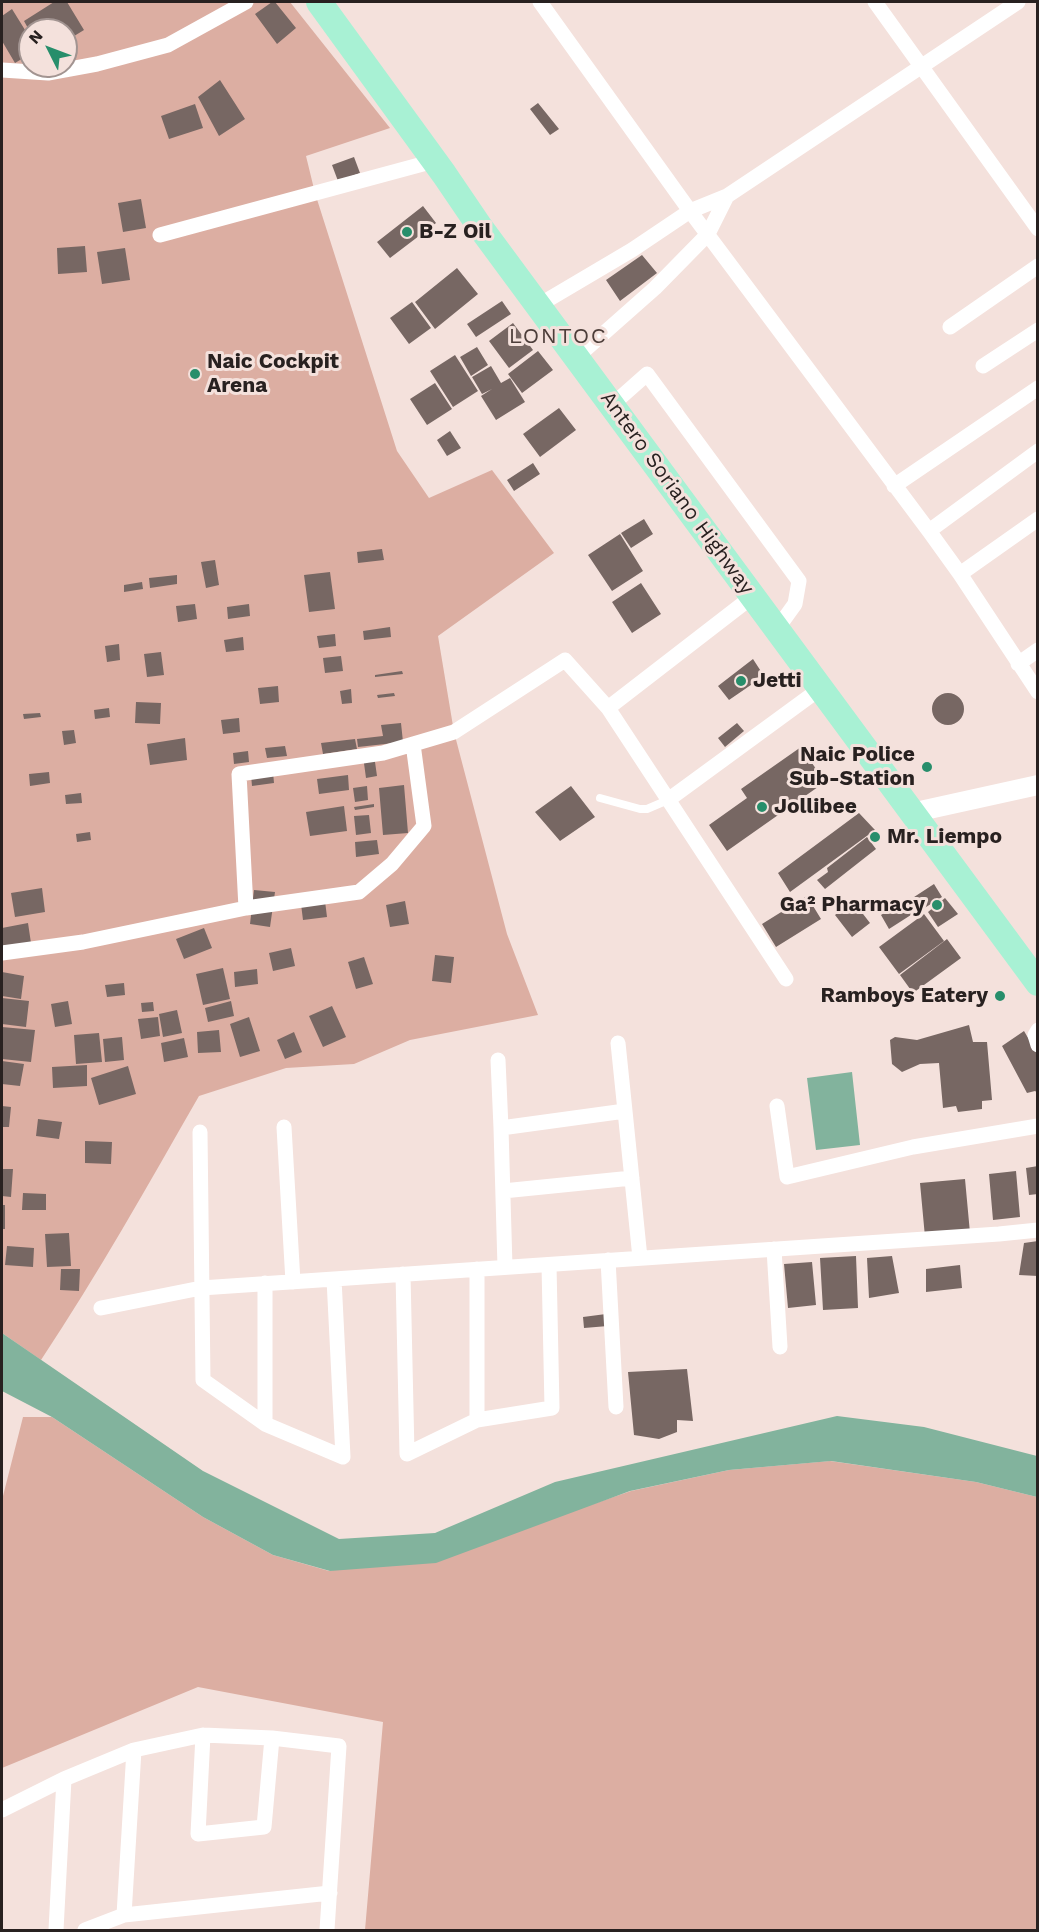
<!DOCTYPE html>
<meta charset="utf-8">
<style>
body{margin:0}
#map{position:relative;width:1039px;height:1932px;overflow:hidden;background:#f4e1dc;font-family:"Work Sans",sans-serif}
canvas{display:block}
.frame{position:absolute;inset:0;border:3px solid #282120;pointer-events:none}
.north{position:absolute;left:18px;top:18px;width:60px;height:60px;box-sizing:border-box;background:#f4e1dc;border:2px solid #a29491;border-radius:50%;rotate:312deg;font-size:16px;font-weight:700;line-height:24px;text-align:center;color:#282120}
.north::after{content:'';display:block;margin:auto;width:21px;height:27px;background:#278e6b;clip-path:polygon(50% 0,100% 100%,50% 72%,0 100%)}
</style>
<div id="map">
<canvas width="1039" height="1932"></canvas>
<div class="frame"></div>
<div class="north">N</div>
</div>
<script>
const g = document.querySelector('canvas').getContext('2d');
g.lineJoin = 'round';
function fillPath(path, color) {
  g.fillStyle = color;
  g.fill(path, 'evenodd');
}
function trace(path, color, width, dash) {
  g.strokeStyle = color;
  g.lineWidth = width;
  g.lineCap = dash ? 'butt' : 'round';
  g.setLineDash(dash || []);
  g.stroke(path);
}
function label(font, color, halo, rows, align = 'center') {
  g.font = font + ' "Work Sans",sans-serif';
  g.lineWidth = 6;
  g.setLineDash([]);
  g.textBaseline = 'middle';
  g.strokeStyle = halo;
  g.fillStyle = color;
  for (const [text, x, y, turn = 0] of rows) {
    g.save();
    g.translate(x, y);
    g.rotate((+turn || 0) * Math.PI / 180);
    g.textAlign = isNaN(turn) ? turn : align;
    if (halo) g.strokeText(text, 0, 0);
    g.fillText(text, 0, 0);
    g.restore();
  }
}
const green = new Path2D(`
 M 2,2 L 290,2 L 390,128 L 306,156 L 315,193 L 397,451 L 429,498 L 492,470 L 554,553 L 438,636 L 454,732 L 507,934 L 538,1015 L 410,1040 L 354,1064 L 286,1068 L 199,1096 C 148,1185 98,1274 41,1360 L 2,1333 ZM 30,30 L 66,30 L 66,66 L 30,66 Z
 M 23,1417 L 52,1417 L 203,1517 L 273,1555 L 329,1571 L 561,1515 L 631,1491 L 729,1470 L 830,1461 L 976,1482 L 1037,1497 L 1037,1930 L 365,1930 L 383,1722 L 198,1687 L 2,1768 L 2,1500 Z`);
const water = new Path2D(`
 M 852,1072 L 860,1145 L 816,1150 L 807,1078 Z
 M 2,1333 L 203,1471 L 339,1539 L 435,1533 L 555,1482 L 837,1416 L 924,1427 L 1037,1456 L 1037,1497 L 976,1482 L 831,1461 L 729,1470 L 630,1491 L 436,1563 L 330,1571 L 273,1555 L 203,1517 L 52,1417 L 2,1391 Z`);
const building = new Path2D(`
 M 54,2 L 67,2 L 84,30 L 66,41 L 66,30 L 29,30 L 24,21 Z
 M 272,2 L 275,2 L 296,28 L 277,44 L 255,14 Z
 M 12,9 L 30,38 L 30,54 L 15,63 L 2,41 L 2,16 Z
 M 220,80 L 245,119 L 219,136 L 198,97 Z
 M 538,103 L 559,129 L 550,135 L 530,109 Z
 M 195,104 L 203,128 L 169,139 L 161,116 Z
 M 354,157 L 360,173 L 338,181 L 332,165 Z
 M 141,199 L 146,228 L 123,232 L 118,203 Z
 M 423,206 L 436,223 L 390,258 L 377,242 Z
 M 85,246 L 87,272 L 58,274 L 57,248 Z
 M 125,248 L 130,280 L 102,284 L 97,252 Z
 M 642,255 L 657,273 L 620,301 L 606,280 Z
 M 457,268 L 478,294 L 435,329 L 415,302 Z
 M 502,301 L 511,314 L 476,337 L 467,324 Z
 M 412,302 L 431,328 L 409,344 L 390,318 Z
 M 513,323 L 533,350 L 509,368 L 489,341 Z
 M 477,347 L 488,365 L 471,376 L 460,357 Z
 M 538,351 L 553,370 L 522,393 L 508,374 Z
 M 455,355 L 478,391 L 453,407 L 430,371 Z
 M 491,366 L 501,383 L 510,378 L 525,402 L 496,420 L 481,396 L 492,389 L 482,394 L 472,377 Z
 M 435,383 L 452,409 L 427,425 L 410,399 Z
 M 559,408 L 576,430 L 540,457 L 523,434 Z
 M 450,431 L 461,448 L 447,456 L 437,440 Z
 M 533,463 L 540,474 L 514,491 L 507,480 Z
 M 644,519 L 653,534 L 631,548 L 621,533 Z
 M 620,534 L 643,571 L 612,591 L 588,555 Z
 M 382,549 L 384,560 L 358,563 L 357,552 Z
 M 215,560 L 219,585 L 206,588 L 201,562 Z
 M 330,572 L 335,609 L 309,612 L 304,575 Z
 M 177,575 L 177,584 L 150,588 L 149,578 Z
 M 142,582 L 143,589 L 124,592 L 124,585 Z
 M 641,583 L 661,614 L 632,633 L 612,602 Z
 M 195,604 L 197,619 L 178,622 L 176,606 Z
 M 249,604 L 250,616 L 228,619 L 227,607 Z
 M 390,627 L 391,637 L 364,640 L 363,631 Z
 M 335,634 L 336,646 L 319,648 L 317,636 Z
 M 243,637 L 244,650 L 226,652 L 224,640 Z
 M 119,644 L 120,660 L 107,662 L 105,646 Z
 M 161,652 L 164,675 L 147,677 L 144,654 Z
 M 341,656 L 343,671 L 325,673 L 323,658 Z
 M 753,659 L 764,676 L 729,700 L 718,686 Z
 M 402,671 L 403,674 L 375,677 L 375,675 Z
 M 278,686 L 279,702 L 260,704 L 258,688 Z
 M 351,689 L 352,703 L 342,704 L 340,691 Z
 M932 709a16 16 0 1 1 32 0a16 16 0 1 1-32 0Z
 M 394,693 L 395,696 L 378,698 L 377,695 Z
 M 136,702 L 161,703 L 160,724 L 135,723 Z
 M 109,708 L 110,717 L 95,719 L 94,710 Z
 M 40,713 L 41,717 L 24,719 L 23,714 Z
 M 239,718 L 240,732 L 223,734 L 221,720 Z
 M 401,723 L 403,742 L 358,747 L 357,739 L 383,736 L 381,725 Z
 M 737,723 L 744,731 L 725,747 L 718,738 Z
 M 74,730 L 76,743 L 64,745 L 62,731 Z
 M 185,738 L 187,760 L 150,765 L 147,744 Z
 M 355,739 L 357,749 L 323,754 L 321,743 Z
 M 285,746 L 287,756 L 267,758 L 265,748 Z
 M 801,747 L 825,782 L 727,851 L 709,825 L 747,798 L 741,789 Z
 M 248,751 L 249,762 L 234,764 L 233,753 Z
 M 374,755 L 377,776 L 366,778 L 363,756 Z
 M 49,772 L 50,783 L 30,786 L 29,774 Z
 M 273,772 L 274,783 L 252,786 L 251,775 Z
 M 348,775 L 349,790 L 319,794 L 317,779 Z
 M 404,785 L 408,833 L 383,835 L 379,788 Z
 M 367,786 L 368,800 L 355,802 L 353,788 Z
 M 571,786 L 595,817 L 560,841 L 535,812 Z
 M 81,793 L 82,803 L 66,804 L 65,795 Z
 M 374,804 L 374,807 L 355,810 L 354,807 Z
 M 344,806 L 347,831 L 310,836 L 306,812 Z
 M 859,813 L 875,830 L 790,892 L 778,873 Z
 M 369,815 L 371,833 L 356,835 L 354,816 Z
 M 90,832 L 91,840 L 77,842 L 76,834 Z
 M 867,837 L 876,849 L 825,889 L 817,880 L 828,872 L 827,868 Z
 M 377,840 L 379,854 L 356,857 L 355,842 Z
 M 934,884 L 942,897 L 918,912 L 911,899 Z
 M 42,888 L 45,912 L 15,917 L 11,893 Z
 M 254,890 L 275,892 L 270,927 L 250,924 Z
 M 807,896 L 821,919 L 776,947 L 762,924 Z
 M 945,898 L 958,914 L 938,927 L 928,912 Z
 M 906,899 L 914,913 L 889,929 L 881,915 Z
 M 325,901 L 327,917 L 303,920 L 301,904 Z
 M 405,901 L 409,924 L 390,927 L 386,905 Z
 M 853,901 L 870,923 L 852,937 L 835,915 Z
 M 924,914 L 944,941 L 899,974 L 879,947 Z
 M 28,923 L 31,943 L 3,948 L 2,928 Z
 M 204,928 L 212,948 L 184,959 L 176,939 Z
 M 947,939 L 961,958 L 913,993 L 900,975 Z
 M 291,948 L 295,966 L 273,971 L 269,953 Z
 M 435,955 L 454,957 L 451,983 L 432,981 Z
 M 364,957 L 373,984 L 356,989 L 348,962 Z
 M 223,968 L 230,999 L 203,1005 L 196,974 Z
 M 257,969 L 258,984 L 235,987 L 234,972 Z
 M 2,972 L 24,976 L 21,999 L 2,996 Z
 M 124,983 L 125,995 L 107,997 L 105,985 Z
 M 2,998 L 29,1001 L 26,1027 L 2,1024 Z
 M 68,1001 L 72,1024 L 55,1027 L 51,1004 Z
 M 231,1001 L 234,1016 L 208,1022 L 205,1008 Z
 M 153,1002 L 154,1011 L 142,1012 L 141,1003 Z
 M 332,1006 L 346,1037 L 323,1047 L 309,1016 Z
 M 177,1010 L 182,1033 L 163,1037 L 159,1014 Z
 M 158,1017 L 160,1036 L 141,1039 L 138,1019 Z
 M 249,1017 L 260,1051 L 240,1057 L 230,1024 Z
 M 969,1025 L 973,1042 L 987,1042 L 992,1100 L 982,1101 L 982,1109 L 958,1112 L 956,1106 L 943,1108 L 939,1063 L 920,1064 L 902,1072 L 892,1064 L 890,1040 L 895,1037 L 917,1040 Z
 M 2,1027 L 35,1030 L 31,1062 L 2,1059 Z
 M 219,1030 L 221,1052 L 198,1053 L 197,1032 Z
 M 1024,1031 L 1038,1055 L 1038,1093 L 1035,1091 L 1027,1093 L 1002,1046 Z
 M 294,1032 L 302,1052 L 285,1059 L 277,1040 Z
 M 99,1033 L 102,1062 L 76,1064 L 74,1035 Z
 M 122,1037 L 124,1060 L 105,1062 L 103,1039 Z
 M 184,1038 L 188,1057 L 164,1062 L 161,1043 Z
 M 2,1061 L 24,1064 L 20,1086 L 2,1084 Z
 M 87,1065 L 87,1086 L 53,1088 L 52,1067 Z
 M 128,1066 L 136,1094 L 99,1105 L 91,1078 Z
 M 2,1106 L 11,1107 L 9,1127 L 2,1127 Z
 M 38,1119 L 62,1122 L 59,1139 L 36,1136 Z
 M 85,1141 L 112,1142 L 111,1164 L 85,1163 Z
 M 1038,1166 L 1038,1194 L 1029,1195 L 1026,1168 Z
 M 2,1169 L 13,1169 L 11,1197 L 2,1196 Z
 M 1016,1171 L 1020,1217 L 993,1220 L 989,1174 Z
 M 965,1179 L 970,1233 L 925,1237 L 920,1183 Z
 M 23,1193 L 46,1194 L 46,1210 L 22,1210 Z
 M 2,1205 L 5,1205 L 5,1229 L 2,1229 Z
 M 69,1233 L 71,1266 L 47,1267 L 45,1234 Z
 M 1038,1241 L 1038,1276 L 1019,1275 L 1024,1243 Z
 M 7,1246 L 34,1248 L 33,1267 L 5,1265 Z
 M 856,1256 L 858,1308 L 823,1310 L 820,1258 Z
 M 892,1256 L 899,1293 L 869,1298 L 867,1258 Z
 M 812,1262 L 816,1305 L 788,1308 L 784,1264 Z
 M 960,1265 L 962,1288 L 926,1292 L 926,1269 Z
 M 61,1269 L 80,1269 L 79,1291 L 60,1290 Z
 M 606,1314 L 608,1326 L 584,1328 L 583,1317 Z
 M 687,1369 L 693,1421 L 677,1420 L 677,1432 L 659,1439 L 634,1435 L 628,1372 Z`);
const service = new Path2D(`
 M 600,798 L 640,809 L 647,809 L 668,800`);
const minor = new Path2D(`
 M 540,2 L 690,211 L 929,531 L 960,574 L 1038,692
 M 875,2 L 1038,229
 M 2,70 L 48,73 L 97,64 L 168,45 L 246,2
 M 160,235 L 434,161
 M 539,305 L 632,250 L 690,211 L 727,196 L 1018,2
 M 950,327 L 1038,266
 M 577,357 L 655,288 L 708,234 L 727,196
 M 983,366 L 1038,330
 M 612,405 L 647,374 L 799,581 L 795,604 L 777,629
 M 894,486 L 1038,388
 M 929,531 L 1038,451
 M 960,574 L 1038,519
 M 1018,664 L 1038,650
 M 608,708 L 786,979
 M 668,800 L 821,688
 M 246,908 L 359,892 L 392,864 L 424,826 L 413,744
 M 2,953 L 83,942 L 246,908 L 239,774 L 383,753 L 454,732 L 565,660 L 608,708 L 753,596
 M 1038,1030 L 1035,1035 L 1038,1045
 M 618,1043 L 625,1111
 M 498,1060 L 501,1128
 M 777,1106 L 787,1177 L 913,1147 L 1038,1126
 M 284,1127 L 293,1282
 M 200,1132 L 203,1380 L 265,1424 L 343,1457 L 334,1279
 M 503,1191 L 632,1178
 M 774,1249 L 780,1347
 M 608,1260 L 616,1407
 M 505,1267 L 501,1128 L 625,1111 L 640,1258
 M 477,1269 L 477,1420
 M 403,1274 L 407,1454 L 477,1420 L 552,1408 L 549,1265
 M 265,1283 L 265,1424
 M 101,1308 L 201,1288 L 999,1234 L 1038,1230
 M 203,1735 L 198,1834 L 264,1827 L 272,1738
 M 2,1810 L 64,1779 L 134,1750 L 203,1735 L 272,1738 L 339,1746 L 327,1930
 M 124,1915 L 134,1750
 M 56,1930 L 64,1779
 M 85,1930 L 124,1915 L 330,1893`);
const tertiary = new Path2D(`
 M 911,813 L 1038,785`);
const primary = new Path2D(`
 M 319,2 L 444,174 L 480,227 L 1038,983`);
const markers = [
 [407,232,6,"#278e6b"],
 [195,374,6,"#278e6b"],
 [741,681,6,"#278e6b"],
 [927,767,6,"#278e6b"],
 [762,807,6,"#278e6b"],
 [875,837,6,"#278e6b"],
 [937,905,6,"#278e6b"],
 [1000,996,6,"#278e6b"]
];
const poiNames = [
 ["B-Z Oil",419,232],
 ["Naic Cockpit",207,362],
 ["Arena",207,386],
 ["Jetti",753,681],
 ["Naic Police",915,755,"right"],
 ["Sub-Station",915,779,"right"],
 ["Jollibee",774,807],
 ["Mr. Liempo",887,837],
 ["Ga² Pharmacy",925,905,"right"],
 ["Ramboys Eatery",988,996,"right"]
];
const streetNames = [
 ["Antero Soriano Highway",677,493,54]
];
const neighbourhoodNames = [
 ["LONTOC",558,337]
];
fillPath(green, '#dcaea2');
fillPath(water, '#82b39d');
fillPath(building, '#776763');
trace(service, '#fff', 8);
trace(minor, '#fff', 15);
trace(tertiary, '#fff', 20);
trace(primary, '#a8f1d4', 26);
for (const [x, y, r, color] of markers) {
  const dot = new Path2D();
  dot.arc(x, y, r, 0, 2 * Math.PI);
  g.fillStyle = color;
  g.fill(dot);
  trace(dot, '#f4e1dc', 2);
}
label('bold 21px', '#282120', '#f4e1dc', poiNames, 'left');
label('21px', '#282120', '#f4e1dc', streetNames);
g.letterSpacing = '1.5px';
label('22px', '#4d3e3a', '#f4e1dc', neighbourhoodNames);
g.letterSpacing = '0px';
</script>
